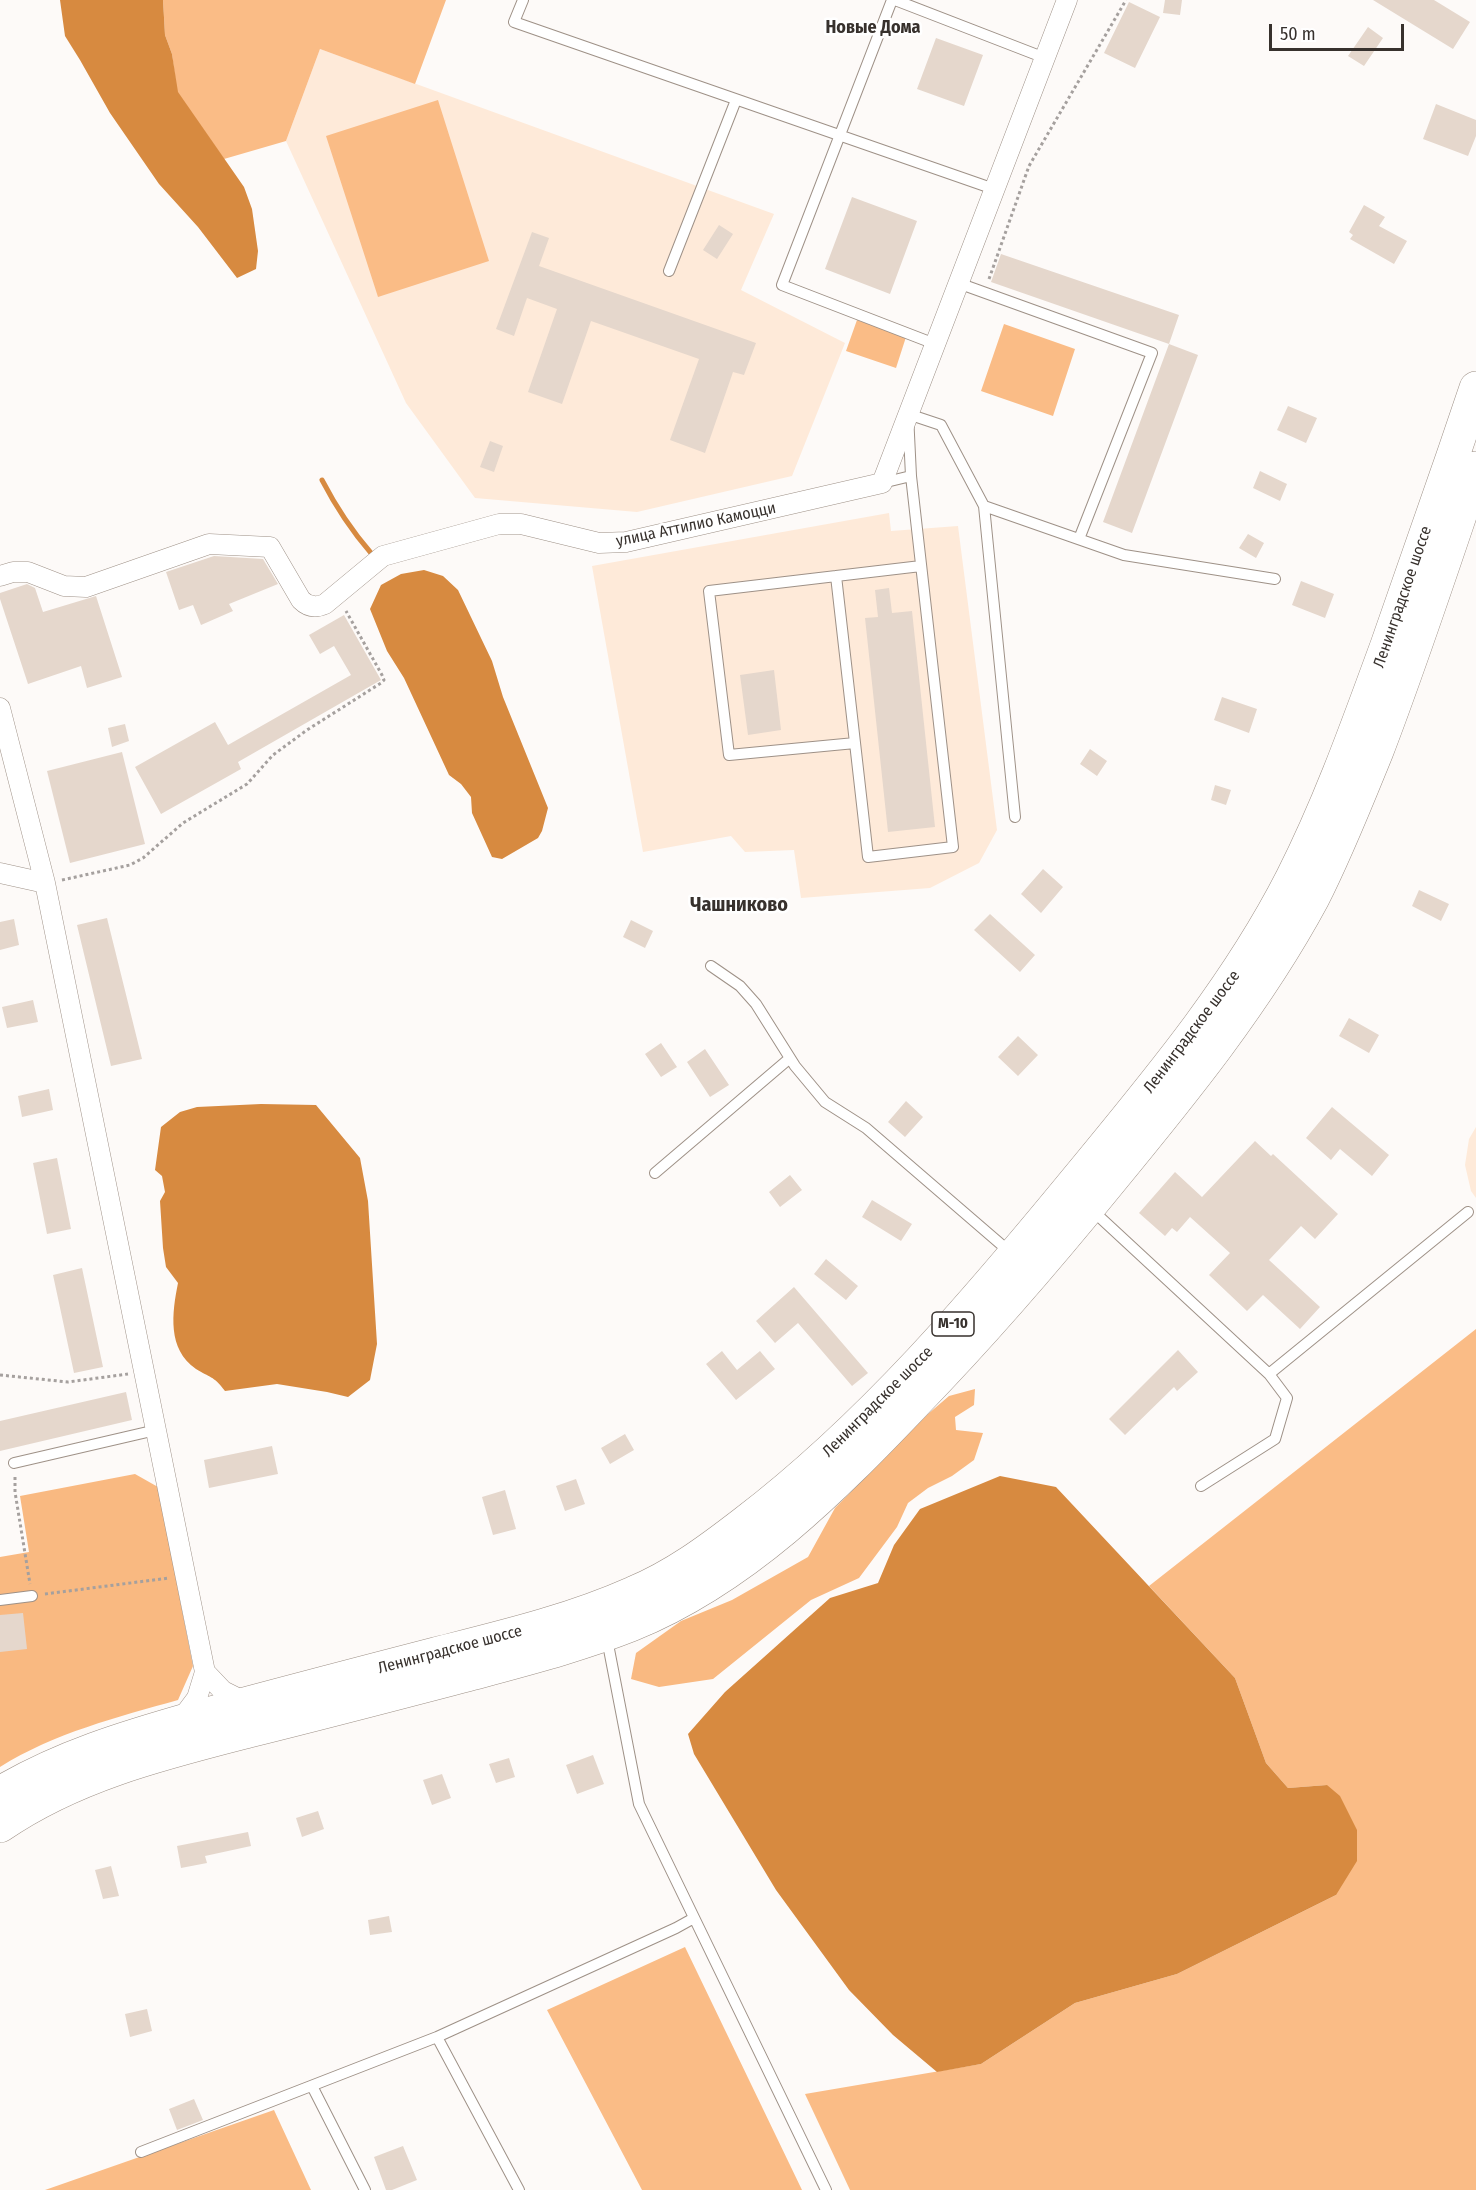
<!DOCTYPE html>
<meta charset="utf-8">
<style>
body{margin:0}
#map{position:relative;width:1476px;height:2190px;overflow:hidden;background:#fdfaf8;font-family:"Fira Sans Condensed",sans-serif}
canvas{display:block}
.scale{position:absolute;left:1269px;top:24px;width:135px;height:27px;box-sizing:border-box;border:3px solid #37312d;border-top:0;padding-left:8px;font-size:18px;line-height:21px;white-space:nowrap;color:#37312d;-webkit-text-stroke:4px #fff;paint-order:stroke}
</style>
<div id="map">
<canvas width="1476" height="2190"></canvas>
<div class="scale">50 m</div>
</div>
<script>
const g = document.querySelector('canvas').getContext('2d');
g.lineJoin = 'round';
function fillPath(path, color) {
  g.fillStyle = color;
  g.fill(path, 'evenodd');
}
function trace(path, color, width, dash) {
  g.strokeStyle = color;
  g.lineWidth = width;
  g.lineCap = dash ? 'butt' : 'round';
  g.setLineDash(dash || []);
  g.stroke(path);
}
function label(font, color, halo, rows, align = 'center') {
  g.font = font + ' "Fira Sans Condensed",sans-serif';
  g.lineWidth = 5;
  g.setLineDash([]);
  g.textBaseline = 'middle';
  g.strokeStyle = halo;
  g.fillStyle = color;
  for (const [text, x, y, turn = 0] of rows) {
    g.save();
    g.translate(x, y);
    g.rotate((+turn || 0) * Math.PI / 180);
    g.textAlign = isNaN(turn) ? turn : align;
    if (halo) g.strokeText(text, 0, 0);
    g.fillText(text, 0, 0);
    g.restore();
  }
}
const built = new Path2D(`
 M 320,49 L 774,214 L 741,290 L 845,343 L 792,476 L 637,512 L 475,498 L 406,403 L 286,141 Z
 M 889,513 L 891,531 L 958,526 L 997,830 L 979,863 L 930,888 L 801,898 L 794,850 L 745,852 L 731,836 L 643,852 L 592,566 Z
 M 1476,1127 L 1476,1198 L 1471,1191 L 1465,1165 L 1469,1139 Z`);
const green = new Path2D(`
 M 163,0 L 446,0 L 415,84 L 320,49 L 286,141 L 224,159 L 177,92 L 172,54 L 165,35 Z
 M 438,100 L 489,261 L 378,297 L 326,136 Z
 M 857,320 L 906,337 L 896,368 L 846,351 Z
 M 1004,324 L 1075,349 L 1053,416 L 981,391 Z
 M 1476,1329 L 1476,2190 L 850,2190 L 805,2094 L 981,2064 L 1075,2003 L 1177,1974 L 1336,1895 L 1327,1785 L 1288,1788 L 1266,1763 L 1235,1678 L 1149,1586 Z
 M 685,1947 L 802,2190 L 642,2190 L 547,2010 Z
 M 274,2110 L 311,2190 L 45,2190 Z`);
const forest = new Path2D(`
 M 975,1389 L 974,1405 L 955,1417 L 956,1430 L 983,1433 L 974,1460 L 952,1476 L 928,1488 L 908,1503 L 897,1527 L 859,1578 L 811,1600 L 713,1679 L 659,1687 L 631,1679 L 636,1653 L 681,1621 L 732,1600 L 808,1557 L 835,1508 L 928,1414 L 949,1396 Z
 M 135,1474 L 158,1487 L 193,1666 L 178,1700 C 118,1717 54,1733 0,1767 L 0,1557 L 29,1552 L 20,1496 Z`);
const water = new Path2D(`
 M 60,0 L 163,0 L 165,35 L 172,54 L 178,92 L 244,187 L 252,209 L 258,251 L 256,269 L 237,278 L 198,227 L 159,184 L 110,113 L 80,60 L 65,36 Z
 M 424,570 L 443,576 L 458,590 L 492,661 L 503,697 L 548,808 L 542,831 L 538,838 L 502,859 L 492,857 L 472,813 L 471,797 L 461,784 L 449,775 L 404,678 L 387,651 L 370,609 L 381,585 L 401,574 Z
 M 261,1104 L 316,1105 L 360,1158 L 368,1201 L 377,1344 L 370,1380 L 348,1397 L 327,1392 L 277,1384 L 225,1391 C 213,1375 210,1378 196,1369 C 167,1349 172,1313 178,1283 L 166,1267 L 163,1248 L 160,1201 L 165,1192 L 162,1176 L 155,1170 L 161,1127 L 180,1112 L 197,1107 Z
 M 1000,1476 L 1056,1487 L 1235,1678 L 1266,1763 L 1288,1788 L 1327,1785 L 1340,1796 L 1357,1830 L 1357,1861 L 1336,1895 L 1177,1974 L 1075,2003 L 981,2064 L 937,2072 L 893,2035 L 849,1990 L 776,1890 L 694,1754 L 688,1734 L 725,1692 L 830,1598 L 878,1583 L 894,1545 L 920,1509 Z`);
const stream = new Path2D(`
 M 322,480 C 336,507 351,530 371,553`);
const building = new Path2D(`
 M 1165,0 L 1182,0 L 1180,15 L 1163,13 Z
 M 1373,0 L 1434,0 L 1470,22 L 1453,49 Z
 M 1129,2 L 1160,17 L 1135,68 L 1104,53 Z
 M 1368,27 L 1383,38 L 1364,66 L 1348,56 Z
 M 936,38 L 983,55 L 964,106 L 917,89 Z
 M 1436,104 L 1476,120 L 1476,136 L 1468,156 L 1423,139 Z
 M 852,197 L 917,221 L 890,294 L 825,269 Z
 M 1364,205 L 1385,217 L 1379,226 L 1407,241 L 1394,264 L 1350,239 L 1353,235 L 1349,232 Z
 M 719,225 L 733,234 L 717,259 L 703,250 Z
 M 532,232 L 549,238 L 539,266 L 756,343 L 744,375 L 733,372 L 705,453 L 670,440 L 699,359 L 591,321 L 562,404 L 528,392 L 557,309 L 527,298 L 514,336 L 496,329 Z
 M 1001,254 L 1179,315 L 1169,344 L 991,282 Z
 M 1169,344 L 1198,355 L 1132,533 L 1103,522 Z
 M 1288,406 L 1317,418 L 1306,443 L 1277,430 Z
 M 490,441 L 503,446 L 494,472 L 480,467 Z
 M 1260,471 L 1287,484 L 1280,501 L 1253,488 Z
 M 1248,534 L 1264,543 L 1256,558 L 1239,548 Z
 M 214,556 L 263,559 L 278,584 L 229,604 L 233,611 L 201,625 L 193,605 L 179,610 L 166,572 Z
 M 1301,581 L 1334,594 L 1325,618 L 1292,605 Z
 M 27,584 L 35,588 L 43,612 L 96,596 L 122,677 L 87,688 L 81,666 L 28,684 L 0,599 L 0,593 Z
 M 889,588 L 892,613 L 912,611 L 935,827 L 888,832 L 865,618 L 878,617 L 875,590 Z
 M 344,615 L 381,680 L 238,762 L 241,769 L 161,814 L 135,767 L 215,722 L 228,745 L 351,675 L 334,646 L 320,654 L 309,635 Z
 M 774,670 L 781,730 L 748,735 L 740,675 Z
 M 1222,697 L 1257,709 L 1249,733 L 1214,720 Z
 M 125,724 L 129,741 L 112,747 L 108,728 Z
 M 1090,749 L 1107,761 L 1097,776 L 1080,764 Z
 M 122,752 L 145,844 L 70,863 L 47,771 Z
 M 1215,785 L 1231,790 L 1226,805 L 1211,800 Z
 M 1043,869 L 1063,887 L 1041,913 L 1021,894 Z
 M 1419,890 L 1449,904 L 1441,921 L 1412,906 Z
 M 990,914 L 1035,955 L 1020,972 L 974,930 Z
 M 107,918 L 142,1059 L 111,1066 L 77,925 Z
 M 14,919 L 19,945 L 0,950 L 0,922 Z
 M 631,920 L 653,931 L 645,948 L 623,937 Z
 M 33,1000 L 38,1022 L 7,1028 L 2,1007 Z
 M 1349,1018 L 1379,1035 L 1369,1053 L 1339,1036 Z
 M 1018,1036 L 1038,1055 L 1018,1076 L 998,1057 Z
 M 661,1043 L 677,1067 L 661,1077 L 645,1054 Z
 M 705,1049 L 729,1085 L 710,1097 L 687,1062 Z
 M 49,1089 L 53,1110 L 22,1117 L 18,1096 Z
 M 906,1101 L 923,1117 L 905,1137 L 888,1122 Z
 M 1332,1107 L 1389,1155 L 1372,1176 L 1340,1149 L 1331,1160 L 1306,1138 Z
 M 1255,1141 L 1271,1156 L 1273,1154 L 1338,1214 L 1315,1239 L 1301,1226 L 1269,1260 L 1320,1307 L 1300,1329 L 1263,1295 L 1247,1311 L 1209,1275 L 1230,1253 L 1190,1217 L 1177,1232 L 1172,1228 L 1165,1236 L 1139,1213 L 1175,1172 L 1202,1197 Z
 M 57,1158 L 71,1229 L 47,1234 L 33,1163 Z
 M 790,1175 L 802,1190 L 780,1207 L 769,1192 Z
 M 872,1200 L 912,1224 L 901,1241 L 862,1217 Z
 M 826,1259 L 858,1286 L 846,1300 L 814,1274 Z
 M 82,1268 L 103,1367 L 74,1373 L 53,1275 Z
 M 794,1287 L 868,1373 L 852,1386 L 798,1323 L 775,1343 L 756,1321 Z
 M 1178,1350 L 1198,1372 L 1177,1391 L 1174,1387 L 1125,1435 L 1109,1419 Z
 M 722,1351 L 737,1370 L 760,1351 L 775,1369 L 736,1400 L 706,1364 Z
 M 126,1392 L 132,1420 L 0,1451 L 0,1421 Z
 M 625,1434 L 634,1450 L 610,1464 L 601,1448 Z
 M 272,1446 L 278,1474 L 209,1488 L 204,1460 Z
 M 576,1479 L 585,1504 L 565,1511 L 556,1486 Z
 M 505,1490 L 516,1529 L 493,1535 L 482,1497 Z
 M 23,1613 L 27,1649 L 0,1652 L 0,1615 Z
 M 593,1755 L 604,1784 L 577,1794 L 566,1765 Z
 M 509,1758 L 515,1777 L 496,1783 L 489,1764 Z
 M 442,1774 L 451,1798 L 432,1805 L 423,1780 Z
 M 318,1811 L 324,1829 L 302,1837 L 296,1818 Z
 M 248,1832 L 251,1846 L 205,1856 L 207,1863 L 181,1868 L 177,1846 Z
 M 111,1866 L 119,1896 L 103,1899 L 95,1870 Z
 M 389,1916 L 392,1932 L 370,1935 L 368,1920 Z
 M 147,2009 L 152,2031 L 130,2037 L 125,2014 Z
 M 194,2099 L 203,2120 L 177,2130 L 169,2109 Z
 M 403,2146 L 417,2180 L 392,2190 L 386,2190 L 374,2157 Z`);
const path = new Path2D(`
 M 989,279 L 1029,166 L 1126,0
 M 62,880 L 130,865 L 143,858 L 183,823 L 247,784 L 273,755 L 307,730 L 381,683 L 384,680 L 382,675 L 346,611
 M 0,1375 L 68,1382 L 128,1374
 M 15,1477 L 15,1492 L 30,1584
 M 45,1594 L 169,1578`);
const service = new Path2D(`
 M 523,0 L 514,22 L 994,189
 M 892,0 L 782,285 L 935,344
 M 895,0 L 1045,58
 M 669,271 L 736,100
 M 958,283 L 1152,353 L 1079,539
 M 882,483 L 911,476
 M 984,506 L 1124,555 L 1275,579
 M 836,576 L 868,857 L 953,847 L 911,476 L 908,414 L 941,425 L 984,506 L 1015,817
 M 855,743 L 729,755 L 709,591 L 921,566
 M 711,966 L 740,986 L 756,1004 L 795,1066 L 825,1102 L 866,1128 L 1011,1253
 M 655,1173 L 790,1058
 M 1092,1210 L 1269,1374 L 1287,1398 L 1275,1439 L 1201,1486
 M 1269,1374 L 1468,1212
 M 14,1463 L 156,1430
 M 0,1600 L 32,1596
 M 607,1639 L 639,1804 L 826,2190
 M 437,2037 L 519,2190
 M 312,2086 L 365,2190
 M 141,2152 L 437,2037 L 676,1928 L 694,1918`);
const minor = new Path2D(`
 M 0,576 L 13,572 L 28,572 L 64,586 L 86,587 L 209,544 L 270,547 L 301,600 C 308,607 316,608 325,604 L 383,556 L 499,524 L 521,524 L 599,543 L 626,542 L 882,483 L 1067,0
 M 0,708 L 45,883
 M 0,873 L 45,883 L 205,1672 L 197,1698 L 179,1722
 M 205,1672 L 223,1691 L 247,1703`);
const trunk = new Path2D(`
 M 0,1793 C 60,1757 126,1737 193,1718 C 273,1696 354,1675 435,1654 C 502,1637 570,1621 633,1593 C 674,1576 709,1550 744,1523 C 871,1426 976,1302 1077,1179 C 1155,1084 1236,988 1292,878 C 1330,803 1358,724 1387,645 C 1417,560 1447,474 1476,388
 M 0,1826 C 74,1775 163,1753 249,1731 C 322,1713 394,1694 467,1675 C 522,1660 578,1646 631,1625 C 744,1579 833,1489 916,1402 C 983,1333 1046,1260 1107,1185 C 1182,1094 1257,1002 1313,898 C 1337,851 1357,800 1377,751 C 1413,657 1444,562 1476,468`);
const shields = [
 [953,1324,42]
];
const shieldNames = [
 ["М-10",953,1324]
];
const streetNames = [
 ["улица Аттилио Камоцци",696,525,-12],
 ["Ленинградское шоссе",1403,597,-71],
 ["Ленинградское шоссе",1192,1032,-53],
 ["Ленинградское шоссе",878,1402,-45],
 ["Ленинградское шоссе",450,1650,-15]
];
const neighbourhoodNames = [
 ["Новые Дома",873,28]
];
const quarterNames = [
 ["Чашниково",739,905]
];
fillPath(built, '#feead9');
fillPath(green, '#fabc86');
fillPath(forest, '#f9b981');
fillPath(water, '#d78a40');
trace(stream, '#d78a40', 5);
fillPath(building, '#e5d7cc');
trace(service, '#9e9187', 12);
trace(minor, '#9e9187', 21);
trace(trunk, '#9e9187', 34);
trace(path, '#a5a09e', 3, [3, 3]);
trace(service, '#fff', 10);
trace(minor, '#fff', 20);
trace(trunk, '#fff', 33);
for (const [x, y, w] of shields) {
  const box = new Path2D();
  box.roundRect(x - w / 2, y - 12, w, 24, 4.5);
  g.fillStyle = '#fff';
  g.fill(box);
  trace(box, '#37312d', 1.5);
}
label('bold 15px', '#37312d', null, shieldNames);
label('16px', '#37312d', '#fff', streetNames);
label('bold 18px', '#37312d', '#fff', neighbourhoodNames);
label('bold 20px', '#37312d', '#fff', quarterNames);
</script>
